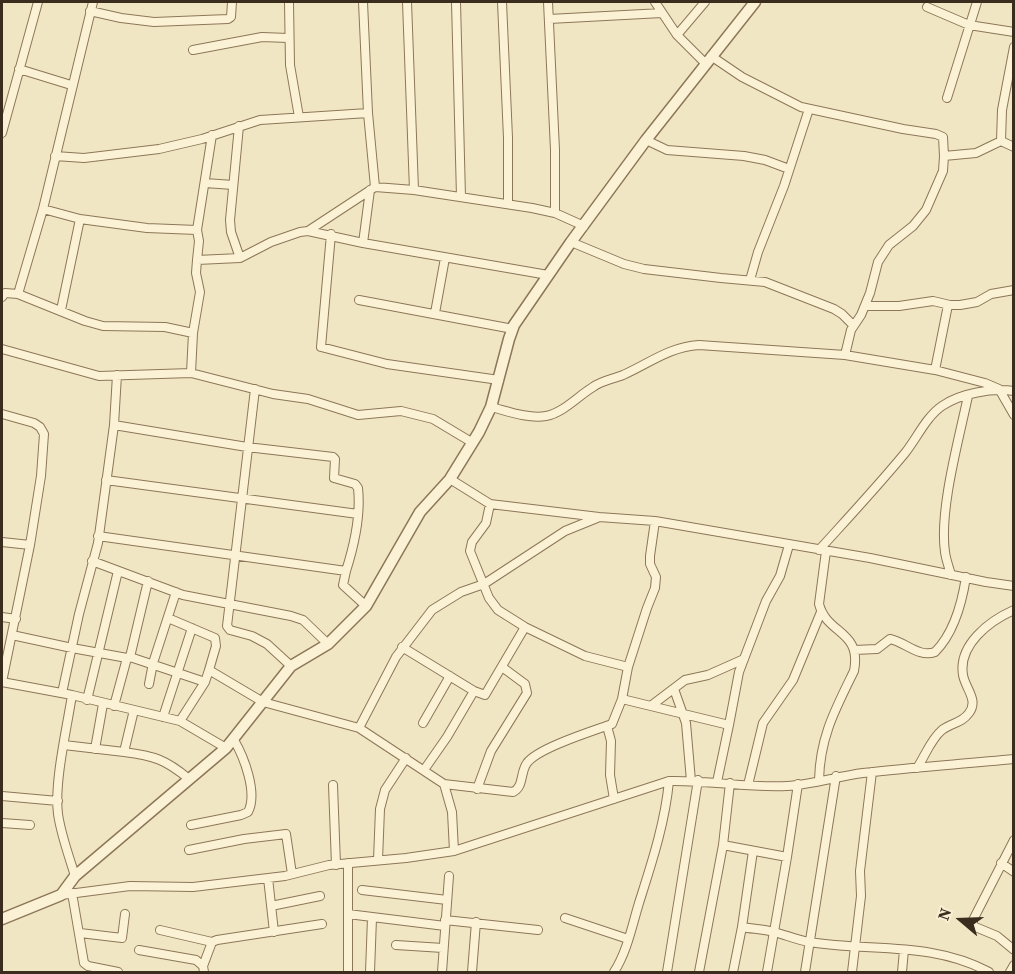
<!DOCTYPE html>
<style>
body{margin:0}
#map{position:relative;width:1015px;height:974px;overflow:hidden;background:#f1e6c3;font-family:"Source Serif 4",serif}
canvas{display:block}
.frame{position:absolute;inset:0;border:3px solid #3b2d1d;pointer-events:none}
.north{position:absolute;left:931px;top:890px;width:60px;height:60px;-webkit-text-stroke:4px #f8efd3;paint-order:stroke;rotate:289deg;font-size:16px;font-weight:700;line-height:24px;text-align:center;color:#3b2d1d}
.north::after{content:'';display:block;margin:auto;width:21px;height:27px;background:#3b2d1d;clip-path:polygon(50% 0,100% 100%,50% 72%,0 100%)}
</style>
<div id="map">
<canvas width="1015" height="974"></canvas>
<div class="frame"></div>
<div class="north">N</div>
</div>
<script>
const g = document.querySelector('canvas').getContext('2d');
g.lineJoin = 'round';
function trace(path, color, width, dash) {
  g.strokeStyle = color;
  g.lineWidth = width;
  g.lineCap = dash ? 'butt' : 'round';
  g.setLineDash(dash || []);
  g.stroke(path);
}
const minor = new Path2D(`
 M 289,2 L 290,65 L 299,117
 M 363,2 L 368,113 L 375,187
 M 407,2 L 414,190
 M 456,2 L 461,197
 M 502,2 L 508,138 L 508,204
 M 548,2 L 555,150 L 555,213
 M 655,2 L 677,35 L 705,63
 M 927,7 L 969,25 L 1014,32
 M 90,11 L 121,18 L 154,22 L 228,19 L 231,17 L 232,2
 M 549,19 L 662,13
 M 677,35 L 705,2
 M 1014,47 L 1002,110 L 1001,141 L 1014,147
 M 193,50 L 262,37 L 288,38
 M 711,56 L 742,77 L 801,107 L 903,129 L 936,134 L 943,137 L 944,156
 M 19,69 L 71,85
 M 947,98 L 977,2
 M 239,126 L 230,220 L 231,232 L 240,258
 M 2,133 L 38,2
 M 646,140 L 667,150 L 744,156 L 765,160 L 789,169
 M 55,156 L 84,158 L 159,149 L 202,139 L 260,120 L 368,113
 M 205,183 L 233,185
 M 43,209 L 80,219 L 147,228 L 197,230 L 199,241 L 197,260 L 240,258 L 271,242 L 300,232 L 308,231 L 375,187 L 414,190 L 532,208 L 555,213 L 584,226
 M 197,230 L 212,135
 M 308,231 L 363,243 L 548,275
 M 331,234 L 321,347 L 387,364 L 499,380
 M 571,242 L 624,264 L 644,269 L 721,278 L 765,282 L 834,309 L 842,314 L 853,325
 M 363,243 L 370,190
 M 750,280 L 758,252 L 784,186 L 809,109
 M 18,294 L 85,321 L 103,326 L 165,327 L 193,333
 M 2,297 L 5,293 L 18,294 L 43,209 L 93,2
 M 359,300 L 513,329
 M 865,306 L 899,306 L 933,301 L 950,305 L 960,305 L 977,302 L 991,294 L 1014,290
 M 61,310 L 80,219
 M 435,313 L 445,258
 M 2,349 L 99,376 L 191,373 L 273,394 L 308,399 L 358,415 L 401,411 L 433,419 L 473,443
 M 845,355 L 851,330 L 861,315 L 870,293 L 878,262 L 889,245 L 913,226 L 926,210 L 943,171 L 944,156 L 976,153 L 1001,141
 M 935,370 L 948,305
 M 191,373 L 193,333 L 200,292 L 196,273 L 197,260
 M 255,389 L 227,626 L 230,630 L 252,636 L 267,644 L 291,666
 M 491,407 C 507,411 528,419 546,416 C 563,413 578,396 593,387 C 601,381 613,379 623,375 C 650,363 669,347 699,345 L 845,355 L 935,370 L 985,383 L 999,389 L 1014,415
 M 2,414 L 34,423 L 40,427 L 44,434 L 41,476 L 30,545 L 2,682
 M 114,425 L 247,447 L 333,457 L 335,459 L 334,478 L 355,484 L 358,488 C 361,515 354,546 346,571
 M 450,479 L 490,504 L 599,517 L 655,521 L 870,558 L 986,582 L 1014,586
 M 106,480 L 358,514
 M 490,504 L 486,523 L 472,542 L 470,551 L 489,598 L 498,610 L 525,627 L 585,656 L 628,667
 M 98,536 L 346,571 L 343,585 L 366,606
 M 2,542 L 30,545
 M 819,550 C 848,518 877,487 905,453 C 917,438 926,417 942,406 C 961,393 992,388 1014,391
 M 92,561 L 183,595 L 291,616 L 303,620 L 328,644
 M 951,575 C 949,567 946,560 945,552 C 939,510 959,439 968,396
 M 2,617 L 16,619
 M 168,618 L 215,638 L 216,646 L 209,670
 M 12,635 L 72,648 L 127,658 L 130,657 L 205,682
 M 402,647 L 474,691 L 485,695 L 525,627
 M 854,650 L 877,649 L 890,639 C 905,642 919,658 935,652 C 954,633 962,603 966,577
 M 130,657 L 148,581
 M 2,682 L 72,695 L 180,721 L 226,748
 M 149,684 L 153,663 L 176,592
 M 674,689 L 686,723 L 691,781
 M 62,693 L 79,614 L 98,543 L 114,425 L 117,375
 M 72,695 C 67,728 54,782 58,814 C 61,835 69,856 75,876
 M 622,699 L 729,725 L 717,782
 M 87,700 L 118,571
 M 652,705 L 685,680 L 708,675 L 744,659
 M 114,706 L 127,658
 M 134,710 L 124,752 C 154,756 165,759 189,779
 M 163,717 L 192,628
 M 180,721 L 205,682 L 209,670 L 263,702 L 359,728 L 444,784 L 513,792 C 524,787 520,772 527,763 C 538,748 593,731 612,724 L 622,699 L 628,667 L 647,608 L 655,588 L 656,577 L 650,564 L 650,556 L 655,521
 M 423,723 L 450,676
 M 729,725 L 739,672 L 766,601 L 780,576 L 789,545
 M 607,726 L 611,741 L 610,775 L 614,799
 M 359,728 L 396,657 L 432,610 L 461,592 L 484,584 L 565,531 L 597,518
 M 64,745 L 124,752
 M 95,749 L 103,704
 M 917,768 C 925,756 931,739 942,730 C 951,723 962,723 969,713 C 979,700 965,688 963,675 C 958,645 989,621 1014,610
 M 424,770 L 447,737 L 474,691
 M 819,780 C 820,737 835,710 854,671 C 862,630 827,635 819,604 L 826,551
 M 444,784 L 452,812 L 454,851
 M 333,785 L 336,865
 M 748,785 L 763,723 L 793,680 L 821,612
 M 477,789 L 491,751 L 527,693 L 525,684 L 502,667
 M 2,796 L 58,801
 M 2,823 L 30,825
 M 191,825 L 241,815 L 248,812 C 258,793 244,757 234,740
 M 1014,840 L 973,920 L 973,926 L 997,936 L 1014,950
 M 723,845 L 787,857 L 767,972
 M 189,850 L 244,839 L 286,834 L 292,874
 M 787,857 L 798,784
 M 378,860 L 380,809 L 385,790 L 406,758
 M 348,863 L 348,972
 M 1001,863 L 1014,872
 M 268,878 L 274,932
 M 362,890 L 447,900
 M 72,893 L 84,963 L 88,966 L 118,972
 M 61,895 L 130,886 L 193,887 L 285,876 L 329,865 L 406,858 L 454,851 L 669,781 C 708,780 748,788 787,786 C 811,785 839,776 863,773 C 913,767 964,764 1014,759
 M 271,906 L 320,896
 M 348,914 L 445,926
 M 565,918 L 628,939
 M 445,920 L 538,930
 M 742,927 L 753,851
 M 160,930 L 212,942
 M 80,933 L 122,938 L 125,914
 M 396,945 L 443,948
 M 139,950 L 196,960 L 203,966 L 204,972
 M 203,966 L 212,942 L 217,940 L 322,924
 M 370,972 L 372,918
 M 442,972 L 449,876
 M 472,972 L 476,922
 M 614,972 C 627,952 632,926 639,903 C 652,862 665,823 669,781
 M 667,972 L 698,780
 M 699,972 L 723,845 L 730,783
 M 733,972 L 742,927 C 752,929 763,929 774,932 C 786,935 797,940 809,942 C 871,952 931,941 989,972
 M 805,972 L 836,776
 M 852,972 L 861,896 L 860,871 L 872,772
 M 902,972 L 904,950
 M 1010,972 L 1014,965`);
const tertiary = new Path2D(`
 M 2,919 L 61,895 L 75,876 L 226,748 L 291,666 L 328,644 L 366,606 L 420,512 L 450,479 L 479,432 L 491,407 L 509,339 L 514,325 L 571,242 L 646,140 L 755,2`);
trace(minor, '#8c7758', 10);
trace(tertiary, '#8c7758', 13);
trace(minor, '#fbf2d6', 8);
trace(tertiary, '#fbf2d6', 10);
</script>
